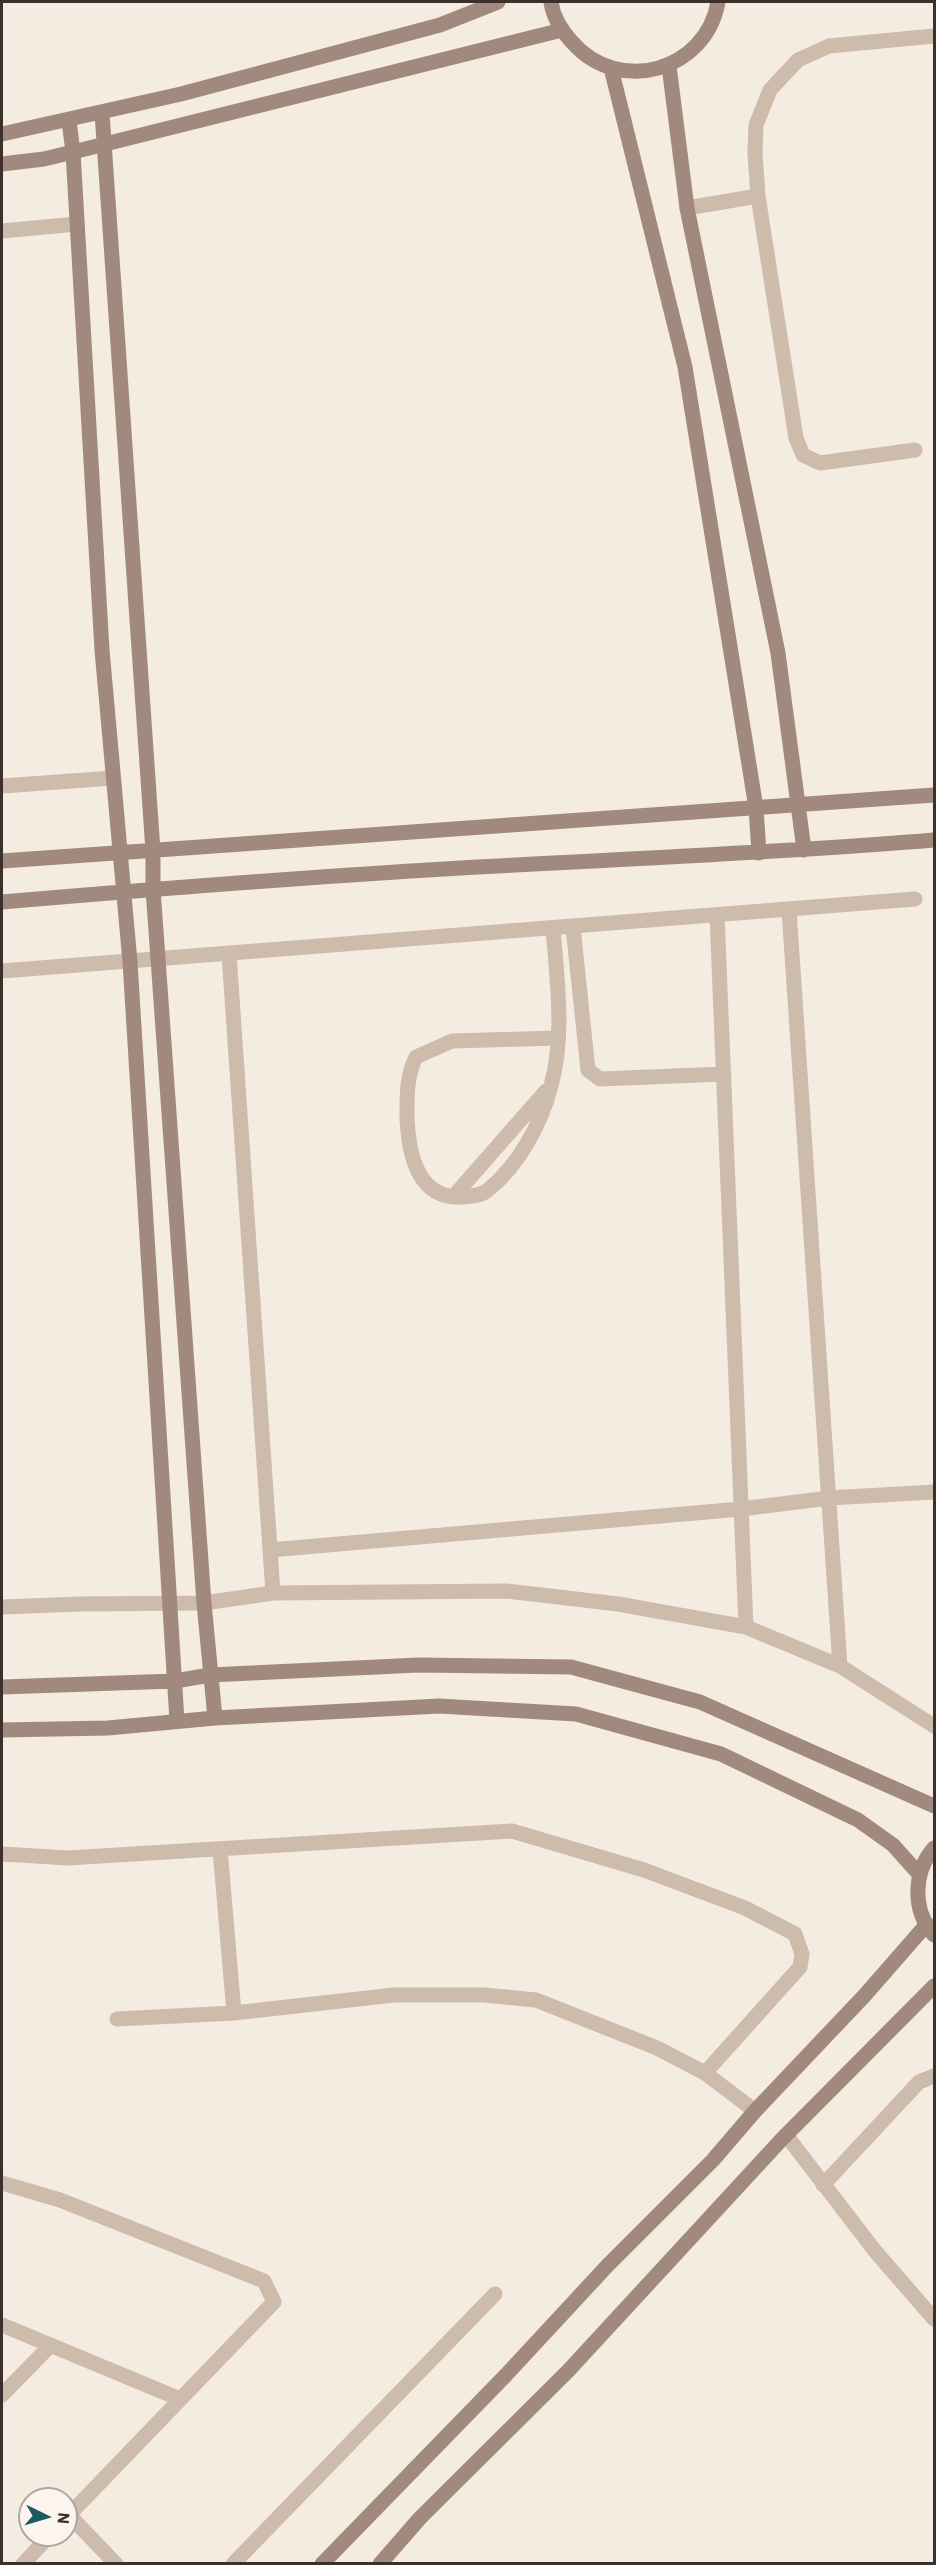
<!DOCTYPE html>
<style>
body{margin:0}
#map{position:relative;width:936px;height:2565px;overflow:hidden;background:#f4ebe1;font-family:"IBM Plex Sans",sans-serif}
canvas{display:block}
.frame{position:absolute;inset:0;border:3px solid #3b302b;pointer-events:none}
.north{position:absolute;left:18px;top:2487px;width:60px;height:60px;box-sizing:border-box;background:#fbf5ee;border:2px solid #aea6a0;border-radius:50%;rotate:95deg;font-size:16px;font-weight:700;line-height:24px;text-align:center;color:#3b302b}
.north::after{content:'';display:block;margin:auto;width:21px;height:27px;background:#1f5a5e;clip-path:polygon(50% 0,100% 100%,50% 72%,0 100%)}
</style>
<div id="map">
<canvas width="936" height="2565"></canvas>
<div class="frame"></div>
<div class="north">N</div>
</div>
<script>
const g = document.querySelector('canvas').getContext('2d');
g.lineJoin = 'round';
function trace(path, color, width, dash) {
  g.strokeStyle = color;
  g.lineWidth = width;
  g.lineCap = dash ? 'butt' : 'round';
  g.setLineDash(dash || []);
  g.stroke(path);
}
const street = new Path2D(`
 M 687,208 L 758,196
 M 2,231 L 77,224
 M 915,450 L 820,463 L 803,455 L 796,438 L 758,196 L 755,153 L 756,125 L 770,90 L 798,60 L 829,46 L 934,36
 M 2,786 L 113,778
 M 789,910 L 840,1666
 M 717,915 L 746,1627
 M 573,927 L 588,1070 L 600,1079 L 724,1074
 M 553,928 C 557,981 565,1035 551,1086 C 541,1124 519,1165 488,1190 C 481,1196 471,1196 462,1197 C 418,1199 409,1156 407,1119 C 407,1098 406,1077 416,1057 L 452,1041 L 558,1038
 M 229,954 L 273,1593
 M 2,971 L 915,899
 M 453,1197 L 546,1091
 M 270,1550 L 741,1509 L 829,1498 L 934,1492
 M 2,1607 L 80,1604 L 204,1603 L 273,1593 L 507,1591 L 618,1604 L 746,1627 L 840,1666 L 934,1726
 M 220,1849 L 234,2013
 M 2,1854 L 68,1858 L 512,1831 L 644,1870 L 745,1908 L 795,1934 L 802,1954 L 800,1967 L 705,2073
 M 117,2019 L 234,2013 L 394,1995 L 484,1995 L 536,2000 L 657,2048 L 705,2073 L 755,2111
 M 786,2135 L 875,2251 L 934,2319
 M 2,2183 L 60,2200 L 264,2281 L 274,2302 L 66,2518
 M 823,2185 L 919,2082 L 934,2076
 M 2,2325 L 180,2399
 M 2,2395 L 51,2345
 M 69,2515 L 116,2564
 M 23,2564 L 50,2535
 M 233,2564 L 495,2294`);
const secondary = new Path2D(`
 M 551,2 C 553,17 562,31 572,42 C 619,96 706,71 718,2
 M 669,66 L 687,208 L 778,653 L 804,850
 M 611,68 L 685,367 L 756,808 L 759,853
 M 102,113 L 153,851 L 153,889 L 204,1603 L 215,1718
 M 69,121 L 73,152 L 102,650 L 130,962 L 177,1721
 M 2,134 L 181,94 L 440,25 L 498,2
 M 2,164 L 44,159 L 73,152 L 562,30
 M 2,861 L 934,795
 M 2,902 C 154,889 308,877 461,868 C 619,859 777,853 934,840
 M 2,1687 L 175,1681 L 210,1675 L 418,1665 L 571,1667 L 700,1702 L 934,1806
 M 2,1730 L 108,1728 L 215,1718 L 439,1706 L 576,1714 L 721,1754 L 858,1820 L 893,1845 L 919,1874
 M 934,1848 C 913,1872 912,1911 934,1935
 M 322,2564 L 506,2375 L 607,2266 L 713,2160 L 755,2111 L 865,1995 L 927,1924
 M 380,2564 L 420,2518 L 568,2371 L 782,2139 L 934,1986`);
trace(street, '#cdbbac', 15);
trace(secondary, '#a18a7d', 15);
</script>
